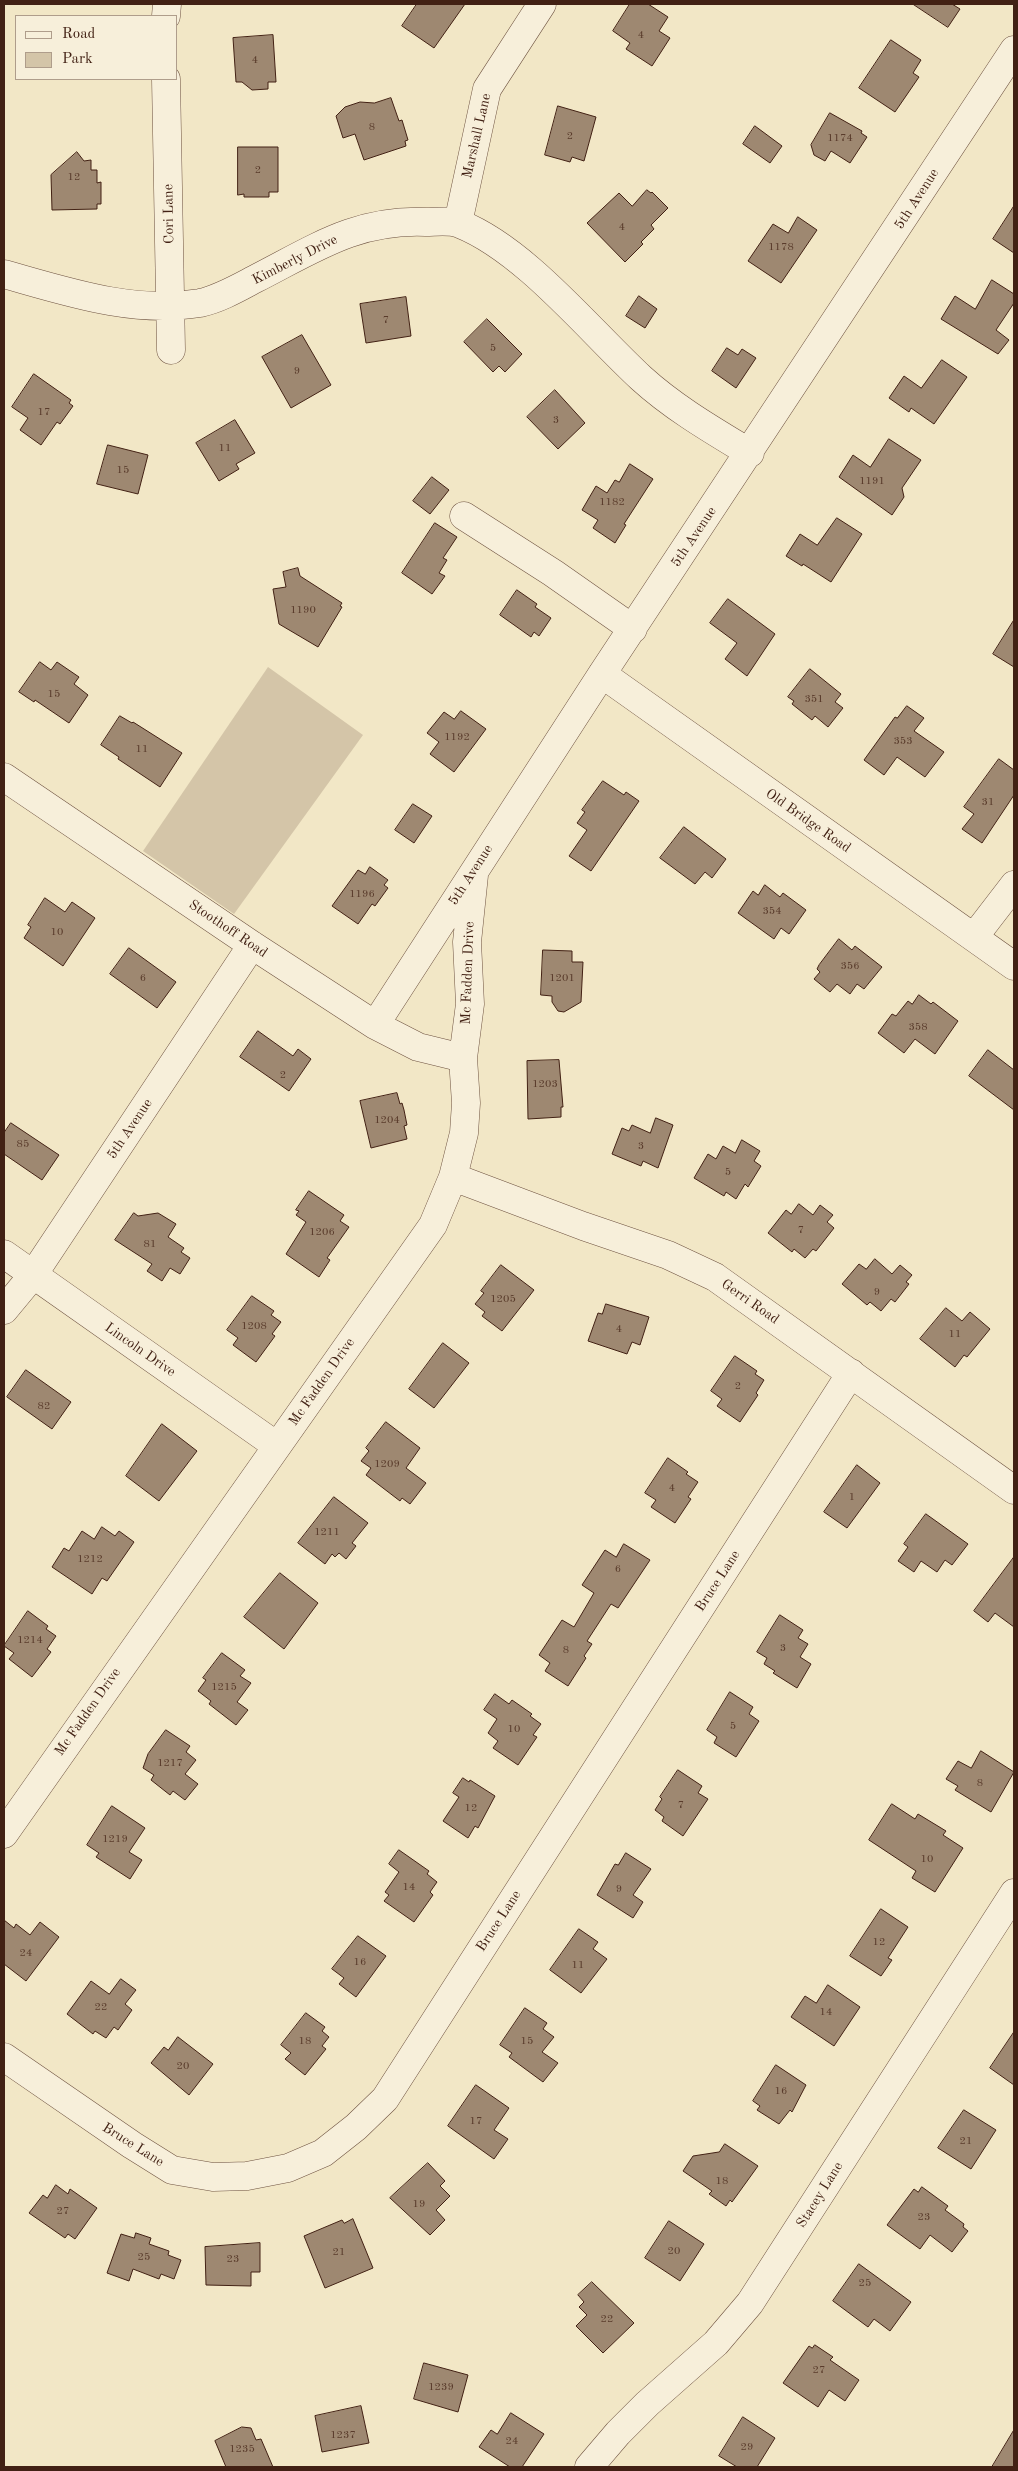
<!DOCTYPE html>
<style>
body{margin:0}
#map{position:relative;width:1018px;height:2471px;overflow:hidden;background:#f2e7c6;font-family:"Old Standard TT",serif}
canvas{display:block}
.frame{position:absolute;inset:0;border:5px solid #422114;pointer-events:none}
.legend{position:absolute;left:15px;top:15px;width:162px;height:65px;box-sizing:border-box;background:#f7efda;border:1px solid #af9d8b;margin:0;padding:6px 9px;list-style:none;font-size:15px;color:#422114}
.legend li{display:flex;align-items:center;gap:10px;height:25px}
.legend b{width:25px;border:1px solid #af9d8b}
</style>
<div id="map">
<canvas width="1018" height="2471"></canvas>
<div class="frame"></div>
<ul class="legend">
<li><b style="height:6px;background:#f7efda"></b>Road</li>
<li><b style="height:14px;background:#d4c5a8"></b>Park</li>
</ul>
</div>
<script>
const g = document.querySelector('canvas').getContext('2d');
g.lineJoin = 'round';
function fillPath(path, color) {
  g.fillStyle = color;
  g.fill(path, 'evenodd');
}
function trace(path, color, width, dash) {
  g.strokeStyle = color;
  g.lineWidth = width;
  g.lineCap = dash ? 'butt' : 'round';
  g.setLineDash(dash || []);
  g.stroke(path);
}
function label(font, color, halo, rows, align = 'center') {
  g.font = font + ' "Old Standard TT",serif';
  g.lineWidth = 5;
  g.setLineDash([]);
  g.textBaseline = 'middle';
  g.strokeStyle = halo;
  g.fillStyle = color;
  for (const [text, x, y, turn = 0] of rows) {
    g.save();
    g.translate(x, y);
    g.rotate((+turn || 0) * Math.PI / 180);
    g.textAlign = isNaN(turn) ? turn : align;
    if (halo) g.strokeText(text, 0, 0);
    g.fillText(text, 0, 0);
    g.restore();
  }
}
const green = new Path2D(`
 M 268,667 L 363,735 L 234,914 L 143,851 Z`);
const building = new Path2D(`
 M 417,4 L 465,4 L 434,48 L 402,26 Z
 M 630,4 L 648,4 L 668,17 L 659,31 L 670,38 L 652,66 L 626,49 L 630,43 L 613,31 Z
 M 913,4 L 952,4 L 960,9 L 948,27 Z
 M 273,35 L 276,82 L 268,82 L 268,89 L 252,90 L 242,82 L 236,82 L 233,38 Z
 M 891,40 L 921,60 L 913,73 L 919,77 L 895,112 L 859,88 Z
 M 391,98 L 399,121 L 402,120 L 408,140 L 405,141 L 406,146 L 364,160 L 355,134 L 343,138 L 336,116 L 345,107 L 360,102 L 374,103 Z
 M 558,106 L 596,117 L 584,161 L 572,157 L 570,162 L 545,155 Z
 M 830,113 L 862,131 L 861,133 L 867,137 L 850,163 L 831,151 L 825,161 L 814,155 L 811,145 Z
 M 755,126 L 782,146 L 770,163 L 743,144 Z
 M 238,147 L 278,147 L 278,192 L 269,192 L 269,197 L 244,197 L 244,194 L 238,195 Z
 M 77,152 L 84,161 L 91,160 L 91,170 L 97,170 L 97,183 L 101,182 L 101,204 L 97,204 L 97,209 L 52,210 L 51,175 Z
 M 647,190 L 651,193 L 652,192 L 668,208 L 651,225 L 654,229 L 641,242 L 643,244 L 625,262 L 587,223 L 619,193 L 632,206 Z
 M 1014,206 L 1014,253 L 993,239 Z
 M 798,217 L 817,230 L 781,283 L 748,261 L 773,224 L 788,233 Z
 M 992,280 L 1014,294 L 1014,303 L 996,330 L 1009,340 L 998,354 L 941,319 L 955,296 L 975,309 Z
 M 639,296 L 657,309 L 645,328 L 626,316 Z
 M 406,297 L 411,336 L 366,343 L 360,304 Z
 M 487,319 L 522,354 L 505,372 L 499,366 L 493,372 L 464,342 Z
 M 302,335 L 331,385 L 291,408 L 262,357 Z
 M 727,348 L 738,355 L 742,349 L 756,358 L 736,388 L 712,371 Z
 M 942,360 L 967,377 L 934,424 L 911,408 L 909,412 L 889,398 L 904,376 L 921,388 Z
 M 34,374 L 71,400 L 69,403 L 73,406 L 60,424 L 57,422 L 41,445 L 20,430 L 28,418 L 12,407 Z
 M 555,390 L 585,423 L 558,449 L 527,417 Z
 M 235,420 L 255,453 L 236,464 L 239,469 L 219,481 L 196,443 Z
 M 889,439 L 921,460 L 902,488 L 904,497 L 892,515 L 839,477 L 853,455 L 870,467 Z
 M 108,445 L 148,455 L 138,494 L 97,484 Z
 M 630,464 L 653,479 L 624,524 L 626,525 L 615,543 L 593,528 L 598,520 L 582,510 L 596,486 L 607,493 L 615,480 L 619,482 Z
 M 432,477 L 449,490 L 430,514 L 413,501 Z
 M 837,518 L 862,534 L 831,582 L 803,564 L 802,566 L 786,556 L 800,534 L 817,545 Z
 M 435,523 L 457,537 L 443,558 L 447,560 L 439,573 L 445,576 L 432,594 L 402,573 Z
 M 298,568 L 300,576 L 342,603 L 340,606 L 342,607 L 318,647 L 279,624 L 273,589 L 286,587 L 283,572 Z
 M 517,590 L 537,604 L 535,607 L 551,618 L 539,636 L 534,632 L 531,637 L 500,615 Z
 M 728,599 L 775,634 L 747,676 L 725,659 L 737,643 L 710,623 Z
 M 1014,620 L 1014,667 L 993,654 Z
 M 40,662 L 51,670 L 57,662 L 79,677 L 74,684 L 88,695 L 69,723 L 35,700 L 34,702 L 19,692 Z
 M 810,669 L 841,694 L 835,702 L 843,708 L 828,727 L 815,716 L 812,720 L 792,704 L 794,701 L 788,697 Z
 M 907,706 L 924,718 L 914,731 L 944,752 L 925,777 L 897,757 L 884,775 L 864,760 L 895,717 L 897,718 Z
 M 461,711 L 486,729 L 454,772 L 430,754 L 439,742 L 427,733 L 444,712 L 454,719 Z
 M 120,716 L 132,723 L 133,722 L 182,753 L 160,787 L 118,759 L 119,757 L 101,745 Z
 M 999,759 L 1014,770 L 1014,795 L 982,843 L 962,829 L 974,814 L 964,807 Z
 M 603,781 L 624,795 L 626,792 L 639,801 L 591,871 L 569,856 L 587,830 L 577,823 L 585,812 L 582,810 Z
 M 413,804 L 432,816 L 414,843 L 395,830 Z
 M 684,827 L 726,859 L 712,878 L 705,872 L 695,884 L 660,858 Z
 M 370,867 L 388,880 L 384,885 L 388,888 L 375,906 L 372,904 L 358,924 L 332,906 L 358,870 L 365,874 Z
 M 765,885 L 780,897 L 783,893 L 806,910 L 789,934 L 781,928 L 774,939 L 738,913 L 753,891 L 758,895 Z
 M 45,898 L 65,912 L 72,902 L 95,918 L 63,966 L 24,938 L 31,927 L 28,925 Z
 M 839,939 L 852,950 L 855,946 L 882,967 L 864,989 L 857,984 L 850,994 L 837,984 L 830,992 L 814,979 L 820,972 L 817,969 L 819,965 Z
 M 129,948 L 176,982 L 157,1008 L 110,974 Z
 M 543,950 L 572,951 L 572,962 L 583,962 L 581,1002 L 564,1012 L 558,1011 L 552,1002 L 552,996 L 541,995 Z
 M 919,995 L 931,1004 L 933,1002 L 958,1021 L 935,1054 L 915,1039 L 904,1053 L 878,1033 L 892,1014 L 896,1016 L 908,1001 L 912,1004 Z
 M 258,1031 L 293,1056 L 298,1049 L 311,1059 L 289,1091 L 240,1057 Z
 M 988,1050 L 1014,1070 L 1014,1110 L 969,1076 Z
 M 559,1060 L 563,1107 L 561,1107 L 561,1117 L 528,1119 L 527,1061 Z
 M 397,1093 L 400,1104 L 402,1103 L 404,1110 L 407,1125 L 404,1126 L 407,1139 L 371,1148 L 360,1101 Z
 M 656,1118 L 673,1125 L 658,1168 L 643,1161 L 641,1166 L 612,1154 L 622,1128 L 629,1131 L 632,1125 L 650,1133 Z
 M 11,1123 L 59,1155 L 42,1180 L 4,1154 L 4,1133 Z
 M 742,1140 L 760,1151 L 754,1161 L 761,1166 L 748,1187 L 745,1184 L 736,1199 L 726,1192 L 724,1196 L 694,1178 L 708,1154 L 716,1159 L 723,1146 L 735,1153 Z
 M 309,1191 L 344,1215 L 340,1221 L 349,1227 L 327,1258 L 330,1260 L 319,1277 L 286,1254 L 306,1222 L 296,1215 L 299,1211 L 296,1210 Z
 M 799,1204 L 813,1215 L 820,1205 L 833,1215 L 827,1222 L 834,1228 L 816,1251 L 813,1249 L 805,1258 L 794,1249 L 792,1252 L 768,1233 L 786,1210 L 791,1214 Z
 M 134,1213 L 138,1216 L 158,1213 L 176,1224 L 168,1237 L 184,1248 L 181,1252 L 190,1258 L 180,1274 L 170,1268 L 162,1281 L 147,1271 L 152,1264 L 115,1240 Z
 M 875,1259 L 892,1274 L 900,1265 L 912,1275 L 906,1282 L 909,1284 L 895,1302 L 891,1299 L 881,1311 L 870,1302 L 867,1305 L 842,1284 L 859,1264 L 866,1269 Z
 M 501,1265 L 534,1290 L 502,1331 L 482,1316 L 485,1312 L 475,1304 L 484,1293 L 481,1291 Z
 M 252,1296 L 274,1311 L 271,1315 L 281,1322 L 272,1334 L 275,1336 L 256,1362 L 233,1345 L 238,1338 L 227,1330 Z
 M 606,1304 L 649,1317 L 640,1345 L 632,1342 L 627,1354 L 588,1341 L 598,1313 L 602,1314 Z
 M 946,1308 L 962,1321 L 970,1312 L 990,1329 L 967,1357 L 964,1355 L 955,1367 L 920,1339 Z
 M 443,1343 L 469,1363 L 434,1408 L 409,1389 Z
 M 735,1356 L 757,1371 L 755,1374 L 764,1380 L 756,1393 L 758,1395 L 740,1422 L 717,1406 L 722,1399 L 711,1391 Z
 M 26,1370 L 71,1402 L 52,1429 L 7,1397 Z
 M 386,1422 L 420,1448 L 406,1468 L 426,1483 L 410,1504 L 402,1498 L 400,1501 L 366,1475 L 371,1468 L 361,1461 L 369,1451 L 366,1448 Z
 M 162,1424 L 197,1451 L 159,1501 L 126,1476 Z
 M 668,1458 L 688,1472 L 686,1474 L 698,1482 L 688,1497 L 691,1499 L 675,1523 L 651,1507 L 656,1500 L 645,1493 Z
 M 857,1465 L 880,1483 L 847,1528 L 824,1512 Z
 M 334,1497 L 368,1523 L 352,1543 L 356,1546 L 346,1559 L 339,1553 L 335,1557 L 332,1554 L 325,1564 L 298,1543 Z
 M 926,1514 L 968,1544 L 952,1565 L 945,1560 L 937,1572 L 921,1561 L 914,1572 L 898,1561 L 908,1547 L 904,1544 Z
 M 102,1527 L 115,1536 L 119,1531 L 134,1542 L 107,1581 L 102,1578 L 92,1594 L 52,1567 L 64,1548 L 69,1551 L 82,1531 L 94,1539 Z
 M 624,1544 L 650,1560 L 618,1608 L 611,1604 L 587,1641 L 592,1644 L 584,1656 L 586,1658 L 568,1686 L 545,1671 L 550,1663 L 539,1655 L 562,1620 L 574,1627 L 594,1593 L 582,1585 L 605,1550 L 616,1557 Z
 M 1014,1557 L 1014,1627 L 995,1613 L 988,1622 L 974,1611 Z
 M 280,1573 L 318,1603 L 284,1649 L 244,1617 Z
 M 28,1611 L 48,1626 L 46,1629 L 56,1636 L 47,1649 L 51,1652 L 32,1677 L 9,1659 L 14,1653 L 4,1646 Z
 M 780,1615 L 803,1630 L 798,1638 L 808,1644 L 800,1657 L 811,1664 L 797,1688 L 773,1673 L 775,1671 L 764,1664 L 767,1658 L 757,1652 Z
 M 222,1653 L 245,1670 L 240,1676 L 251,1683 L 237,1702 L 248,1710 L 236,1725 L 209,1704 L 211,1701 L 198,1691 L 206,1680 L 203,1678 Z
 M 730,1692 L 753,1707 L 749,1714 L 759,1721 L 736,1757 L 714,1743 L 717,1737 L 707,1730 Z
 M 495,1694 L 509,1704 L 512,1700 L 532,1714 L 530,1716 L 541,1724 L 533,1735 L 537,1737 L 518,1765 L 493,1748 L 498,1741 L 488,1733 L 497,1719 L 484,1710 Z
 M 166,1730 L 190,1746 L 186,1752 L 196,1760 L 185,1774 L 198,1784 L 185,1800 L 173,1791 L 170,1795 L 151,1780 L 154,1775 L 143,1768 L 148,1754 Z
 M 981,1751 L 1014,1772 L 991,1812 L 955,1790 L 958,1786 L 946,1779 L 958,1761 L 971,1768 Z
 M 678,1770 L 702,1786 L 698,1793 L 708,1799 L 683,1836 L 662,1821 L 664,1817 L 655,1810 L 662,1799 L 660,1797 Z
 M 463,1778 L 469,1782 L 470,1780 L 495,1796 L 478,1828 L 475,1826 L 468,1838 L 443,1821 L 459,1797 L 453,1793 Z
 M 892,1804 L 915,1819 L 918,1814 L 946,1831 L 943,1835 L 963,1848 L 935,1892 L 912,1878 L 916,1871 L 869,1840 Z
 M 112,1806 L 145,1828 L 129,1852 L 142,1860 L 130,1879 L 96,1857 L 99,1853 L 87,1845 Z
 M 399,1850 L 429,1871 L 427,1874 L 437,1882 L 430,1892 L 433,1895 L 414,1922 L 384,1901 L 389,1895 L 385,1892 L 399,1872 L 389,1864 Z
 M 626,1853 L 651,1869 L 633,1895 L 643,1902 L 633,1918 L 597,1895 L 615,1864 L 618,1865 Z
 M 881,1909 L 908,1927 L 888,1958 L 892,1960 L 881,1976 L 850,1956 Z
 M 4,1920 L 14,1928 L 16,1924 L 30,1935 L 40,1922 L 59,1937 L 26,1981 L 4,1964 Z
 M 579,1929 L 598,1942 L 593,1949 L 607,1959 L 581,1993 L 550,1970 Z
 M 358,1936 L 386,1956 L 356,1997 L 339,1984 L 344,1978 L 332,1969 Z
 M 121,1979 L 136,1990 L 125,2004 L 132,2010 L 118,2030 L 114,2027 L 106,2038 L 95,2031 L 93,2034 L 67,2014 L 91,1981 L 109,1994 Z
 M 828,1985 L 860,2007 L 834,2046 L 791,2017 L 805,1996 L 816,2003 Z
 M 525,2008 L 547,2023 L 543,2029 L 554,2037 L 542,2052 L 558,2063 L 543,2082 L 509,2057 L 512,2053 L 500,2045 Z
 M 306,2013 L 325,2027 L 322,2031 L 329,2037 L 322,2046 L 326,2049 L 305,2075 L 285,2059 L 291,2053 L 281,2045 Z
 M 1014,2032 L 1014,2085 L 990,2068 Z
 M 178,2037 L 213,2064 L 189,2095 L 151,2063 L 164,2047 L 168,2050 Z
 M 776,2065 L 806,2085 L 792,2112 L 790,2110 L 779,2124 L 757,2110 L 760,2106 L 753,2101 Z
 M 476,2085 L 509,2108 L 494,2130 L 508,2139 L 494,2159 L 448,2126 Z
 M 964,2110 L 996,2130 L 971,2169 L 938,2148 Z
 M 725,2144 L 758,2166 L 732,2202 L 730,2200 L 726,2206 L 709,2194 L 712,2191 L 683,2171 L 693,2156 L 719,2152 Z
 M 428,2163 L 445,2181 L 440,2186 L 450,2196 L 436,2210 L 445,2220 L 430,2235 L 390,2198 Z
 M 56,2185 L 68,2194 L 70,2189 L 97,2208 L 75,2239 L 68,2234 L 65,2238 L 29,2213 L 43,2195 L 47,2198 Z
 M 922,2187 L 948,2206 L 945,2210 L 964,2224 L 963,2227 L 968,2231 L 952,2252 L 930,2235 L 920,2249 L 887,2225 L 914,2189 L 918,2192 Z
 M 353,2219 L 373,2268 L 325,2288 L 304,2236 L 342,2220 L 344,2223 Z
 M 669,2221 L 704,2244 L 680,2281 L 645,2258 Z
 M 136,2233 L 151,2238 L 149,2244 L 169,2251 L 168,2255 L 181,2260 L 174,2279 L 161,2274 L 159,2279 L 133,2269 L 129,2281 L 107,2273 L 121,2234 L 134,2238 Z
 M 260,2243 L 260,2272 L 251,2272 L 251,2286 L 206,2285 L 205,2247 Z
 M 859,2264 L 911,2302 L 890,2331 L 874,2319 L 868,2327 L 833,2301 Z
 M 592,2282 L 634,2323 L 603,2353 L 576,2326 L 587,2315 L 579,2307 L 584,2302 L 578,2295 Z
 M 815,2345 L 833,2357 L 830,2360 L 859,2380 L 845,2401 L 829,2390 L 818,2407 L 783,2383 L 809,2346 L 812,2348 Z
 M 424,2363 L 468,2375 L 458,2412 L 414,2399 Z
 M 361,2406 L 369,2443 L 322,2452 L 315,2416 Z
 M 511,2413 L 544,2434 L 522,2467 L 510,2467 L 479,2447 L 491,2430 L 497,2434 Z
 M 743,2417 L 775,2438 L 757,2467 L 737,2467 L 719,2456 Z
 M 242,2427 L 251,2428 L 256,2440 L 261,2439 L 273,2467 L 226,2467 L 215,2441 Z
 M 1014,2430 L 1014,2467 L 992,2467 Z`);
const minor = new Path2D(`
 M 166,16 L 167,4
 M 166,79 L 171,350
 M 458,223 L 487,89 L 542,4
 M 4,274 C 68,292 133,314 200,303 C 219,299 238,288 255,279 C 314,249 356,219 426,222 C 436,222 451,220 460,224 C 525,250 589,330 641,378 C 674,408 712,430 750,453
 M 464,516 L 553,573 L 633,629
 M 602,674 L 1014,966
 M 4,777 L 252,945 L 375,1025 L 418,1047 L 463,1058
 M 974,937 L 1014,885
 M 375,1025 L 602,674 L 1014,50
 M 453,1177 L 583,1226 L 668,1255 L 715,1277 L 1014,1490
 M 4,1254 L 277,1446
 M 4,1310 L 33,1275 L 252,945
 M 4,1834 L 433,1225 L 453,1177 L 464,1133 L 466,1103 L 463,1058 L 470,1004 L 467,942 L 474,875
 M 4,2057 L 132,2145 L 172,2170 L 213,2177 L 247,2176 L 288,2168 L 323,2153 L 356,2127 L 385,2099 L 851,1373
 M 589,2467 L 618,2433 L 647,2404 L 716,2343 L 750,2303 L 1014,1893`);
const numberNames = [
 ["4",641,35],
 ["4",255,60],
 ["8",372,127],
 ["2",570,136],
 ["1174",840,138],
 ["2",258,170],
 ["12",74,177],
 ["4",622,227],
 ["1178",781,247],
 ["7",386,320],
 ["5",493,348],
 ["9",297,371],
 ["17",44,412],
 ["3",556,420],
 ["11",225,448],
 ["15",123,470],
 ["1191",872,481],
 ["1182",612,502],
 ["1190",303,610],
 ["15",54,694],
 ["351",814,699],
 ["1192",457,737],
 ["353",903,741],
 ["11",142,749],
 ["31",988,802],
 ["1196",362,894],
 ["354",772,911],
 ["10",57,932],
 ["356",850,966],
 ["6",143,978],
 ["1201",562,978],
 ["358",918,1027],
 ["2",283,1075],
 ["1203",545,1084],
 ["1204",387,1120],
 ["85",23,1144],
 ["3",641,1146],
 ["5",728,1172],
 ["7",801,1230],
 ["1206",322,1232],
 ["81",150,1244],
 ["9",877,1292],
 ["1205",503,1299],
 ["1208",254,1326],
 ["4",619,1329],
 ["11",955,1334],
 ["2",738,1386],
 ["82",44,1406],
 ["1209",387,1464],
 ["4",672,1488],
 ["1",852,1497],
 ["1211",327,1532],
 ["1212",90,1559],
 ["6",618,1569],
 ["1214",30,1640],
 ["3",783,1648],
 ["8",566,1650],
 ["1215",224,1687],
 ["5",733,1726],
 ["10",514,1729],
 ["1217",170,1763],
 ["8",980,1783],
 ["7",681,1805],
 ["12",471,1808],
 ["1219",115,1839],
 ["10",927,1859],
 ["14",409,1887],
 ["9",619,1889],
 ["12",879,1942],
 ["24",26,1953],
 ["16",360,1962],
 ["11",578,1965],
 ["22",101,2007],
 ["14",826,2012],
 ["18",305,2041],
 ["15",527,2041],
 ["20",183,2066],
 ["16",781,2091],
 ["17",476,2121],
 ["21",966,2141],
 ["18",722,2181],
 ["19",419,2204],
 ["27",63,2211],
 ["23",924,2217],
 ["20",674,2251],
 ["21",339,2252],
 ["25",144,2257],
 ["23",233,2259],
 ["25",865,2283],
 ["22",607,2319],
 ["27",819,2370],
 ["1239",441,2387],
 ["1237",343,2435],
 ["24",512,2441],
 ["29",747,2447],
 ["1235",242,2449]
];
const streetNames = [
 ["Marshall Lane",477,136,-77],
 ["5th Avenue",917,199,-57],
 ["Cori Lane",169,214,-91],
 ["Kimberly Drive",295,260,-27],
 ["5th Avenue",694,537,-56],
 ["Old Bridge Road",808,821,35],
 ["5th Avenue",471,875,-57],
 ["Stoothoff Road",228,929,34],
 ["Mc Fadden Drive",468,973,-88],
 ["5th Avenue",130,1129,-56],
 ["Gerri Road",750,1302,35],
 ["Lincoln Drive",140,1350,35],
 ["Mc Fadden Drive",322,1382,-55],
 ["Bruce Lane",718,1581,-57],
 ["Mc Fadden Drive",88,1712,-55],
 ["Bruce Lane",499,1921,-57],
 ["Bruce Lane",133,2145,32],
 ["Stacey Lane",820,2195,-58]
];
fillPath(green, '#d4c5a8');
fillPath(building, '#9e8871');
trace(building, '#422114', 1);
trace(minor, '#6e5240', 29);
trace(minor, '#f7efda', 28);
label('11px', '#593b2b', null, numberNames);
label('14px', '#422114', '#f7efda', streetNames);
</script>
